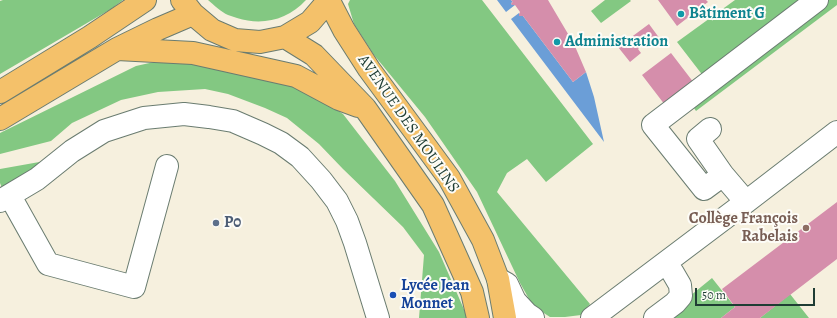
<!DOCTYPE html>
<meta charset="utf-8">
<style>
body{margin:0}
#map{position:relative;width:837px;height:318px;overflow:hidden;background:#f6f0de;font-family:Alegreya,serif}
canvas{display:block}
.scale{position:absolute;left:695px;top:288px;width:120px;height:18px;box-sizing:border-box;border:2px solid #1f3d34;border-top:0;padding-left:5px;font-size:12px;line-height:14px;white-space:nowrap;color:#1f3d34;-webkit-text-stroke:3px #fdfcf7;paint-order:stroke}
</style>
<div id="map">
<canvas width="837" height="318"></canvas>
<div class="scale">50 m</div>
</div>
<script>
const g = document.querySelector('canvas').getContext('2d');
g.lineJoin = 'round';
function fillPath(path, color) {
  g.fillStyle = color;
  g.fill(path, 'evenodd');
}
function trace(path, color, width, dash) {
  g.strokeStyle = color;
  g.lineWidth = width;
  g.lineCap = dash ? 'butt' : 'round';
  g.setLineDash(dash || []);
  g.stroke(path);
}
function label(font, color, halo, rows, align = 'center') {
  g.font = font + ' Alegreya,serif';
  g.lineWidth = 4;
  g.setLineDash([]);
  g.textBaseline = 'middle';
  g.strokeStyle = halo;
  g.fillStyle = color;
  for (const [text, x, y, turn = 0] of rows) {
    g.save();
    g.translate(x, y);
    g.rotate((+turn || 0) * Math.PI / 180);
    g.textAlign = isNaN(turn) ? turn : align;
    if (halo) g.strokeText(text, 0, 0);
    g.fillText(text, 0, 0);
    g.restore();
  }
}
const green = new Path2D(`
 M 3,0 L 123,0 L 111,9 L 0,74 L 0,1 Z
 M 208,0 L 306,0 C 288,20 262,26 237,18 C 234,17 231,16 228,15 C 221,12 214,5 208,0 Z
 M 350,0 L 482,0 L 593,144 L 546,182 L 527,159 L 507,173 L 497,192 L 590,304 L 581,315 L 565,317 L 550,317 L 533,306 L 520,283 L 477,192 L 425,117 L 374,55 L 354,24 L 348,4 Z
 M 605,0 L 630,0 L 631,1 L 601,23 L 591,11 Z
 M 735,0 L 808,0 L 704,77 L 677,42 Z
 M 829,0 L 837,0 L 837,5 L 696,111 L 691,104 Z
 M 163,60 L 194,61 L 293,85 L 325,102 L 343,114 L 395,181 L 439,252 L 466,314 L 466,318 L 419,318 L 424,255 L 403,227 L 343,169 L 319,144 L 287,118 L 265,108 L 228,94 L 205,89 L 158,92 L 121,100 L 72,123 L 51,141 L 0,154 L 0,133 L 136,66 Z
 M 45,161 L 2,188 L 0,183 L 0,169 Z
 M 712,278 L 735,307 L 721,318 L 663,318 Z
 M 790,294 L 809,318 L 760,318 Z`);
const water = new Path2D(`
 M 497,0 L 511,0 L 513,2 L 511,3 L 512,5 L 515,5 L 506,12 Z
 M 519,13 L 519,16 L 523,16 L 573,82 L 586,72 L 594,97 L 604,142 L 511,19 Z`);
const building = new Path2D(`
 M 511,0 L 548,0 L 574,44 L 586,72 L 573,82 L 523,16 L 519,16 L 519,14 L 520,12 L 515,5 L 512,5 L 511,3 L 513,2 Z
 M 658,0 L 706,0 L 708,2 L 677,26 Z
 M 649,24 L 660,39 L 649,47 L 646,42 L 644,44 L 643,47 L 640,47 L 638,49 L 641,53 L 630,62 L 618,47 Z
 M 671,53 L 694,83 L 665,105 L 642,75 Z
 M 837,202 L 837,259 L 760,318 L 721,318 L 735,307 L 722,289 Z`);
const minor = new Path2D(`
 M 710,129 L 698,139 L 723,175 L 746,202
 M 723,175 L 704,189 L 653,125 L 817,0
 M 10,196 L 48,264 L 134,287 L 167,166
 M 0,201 L 37,179 L 72,151 L 104,131 L 144,118 L 184,114 L 209,117 L 233,121 L 263,134 L 281,143 L 300,157 L 321,180 L 337,201 L 347,221 L 355,243 L 378,318
 M 498,279 L 507,284 L 515,301 L 527,314 L 533,318
 M 592,318 L 746,202 L 837,132
 M 655,318 L 675,303 L 681,296 L 680,285 L 673,273`);
const major = new Path2D(`
 M 182,0 L 193,14 L 212,30 L 235,40 L 260,42 L 285,37 L 310,22 L 329,0
 M 329,1 L 344,30 L 369,69 L 449,178 L 483,240 L 498,279 L 505,318
 M 285,37 L 314,55 L 365,108 L 433,205 L 472,292 L 478,318
 M 117,49 L 193,53 L 296,76 L 339,99 L 358,106
 M 0,92 L 90,37 L 145,0
 M 0,119 L 117,49 L 158,29 L 193,14`);
const markers = [
 [681,14,4,"#0f9aa8"],
 [557,42,4,"#0f9aa8"],
 [216,223,4,"#5c6f8a"],
 [806,228,4,"#8d6e63"],
 [393,295,4,"#1a4fb4"]
];
const cultureNames = [
 ["Bâtiment G",689,14],
 ["Administration",565,42]
];
const streetNames = [
 ["AVENUE DES MOULINS",408,124,55]
];
const educationNames = [
 ["Collège François",798,219],
 ["Rabelais",798,237]
];
const serviceNames = [
 ["P0",224,223]
];
const transitNames = [
 ["Lycée Jean",401,286],
 ["Monnet",401,304]
];
fillPath(green, '#83c882');
fillPath(water, '#6b9ed7');
fillPath(building, '#d58eab');
trace(minor, '#6a7c70', 24);
trace(major, '#6a7c70', 24);
trace(minor, '#fff', 22);
trace(major, '#f4c16a', 22);
for (const [x, y, r, color] of markers) {
  const dot = new Path2D();
  dot.arc(x, y, r, 0, 2 * Math.PI);
  g.fillStyle = color;
  g.fill(dot);
  trace(dot, '#fdfcf7', 1.5);
}
label('bold 16px', '#0d838f', '#fdfcf7', cultureNames, 'left');
label('16px', '#1f3d34', '#fdfcf7', streetNames);
label('bold 16px', '#785e54', '#fdfcf7', educationNames, 'right');
label('bold 16px', '#4e5e75', '#fdfcf7', serviceNames, 'left');
label('bold 16px', '#164399', '#fdfcf7', transitNames, 'left');
</script>
